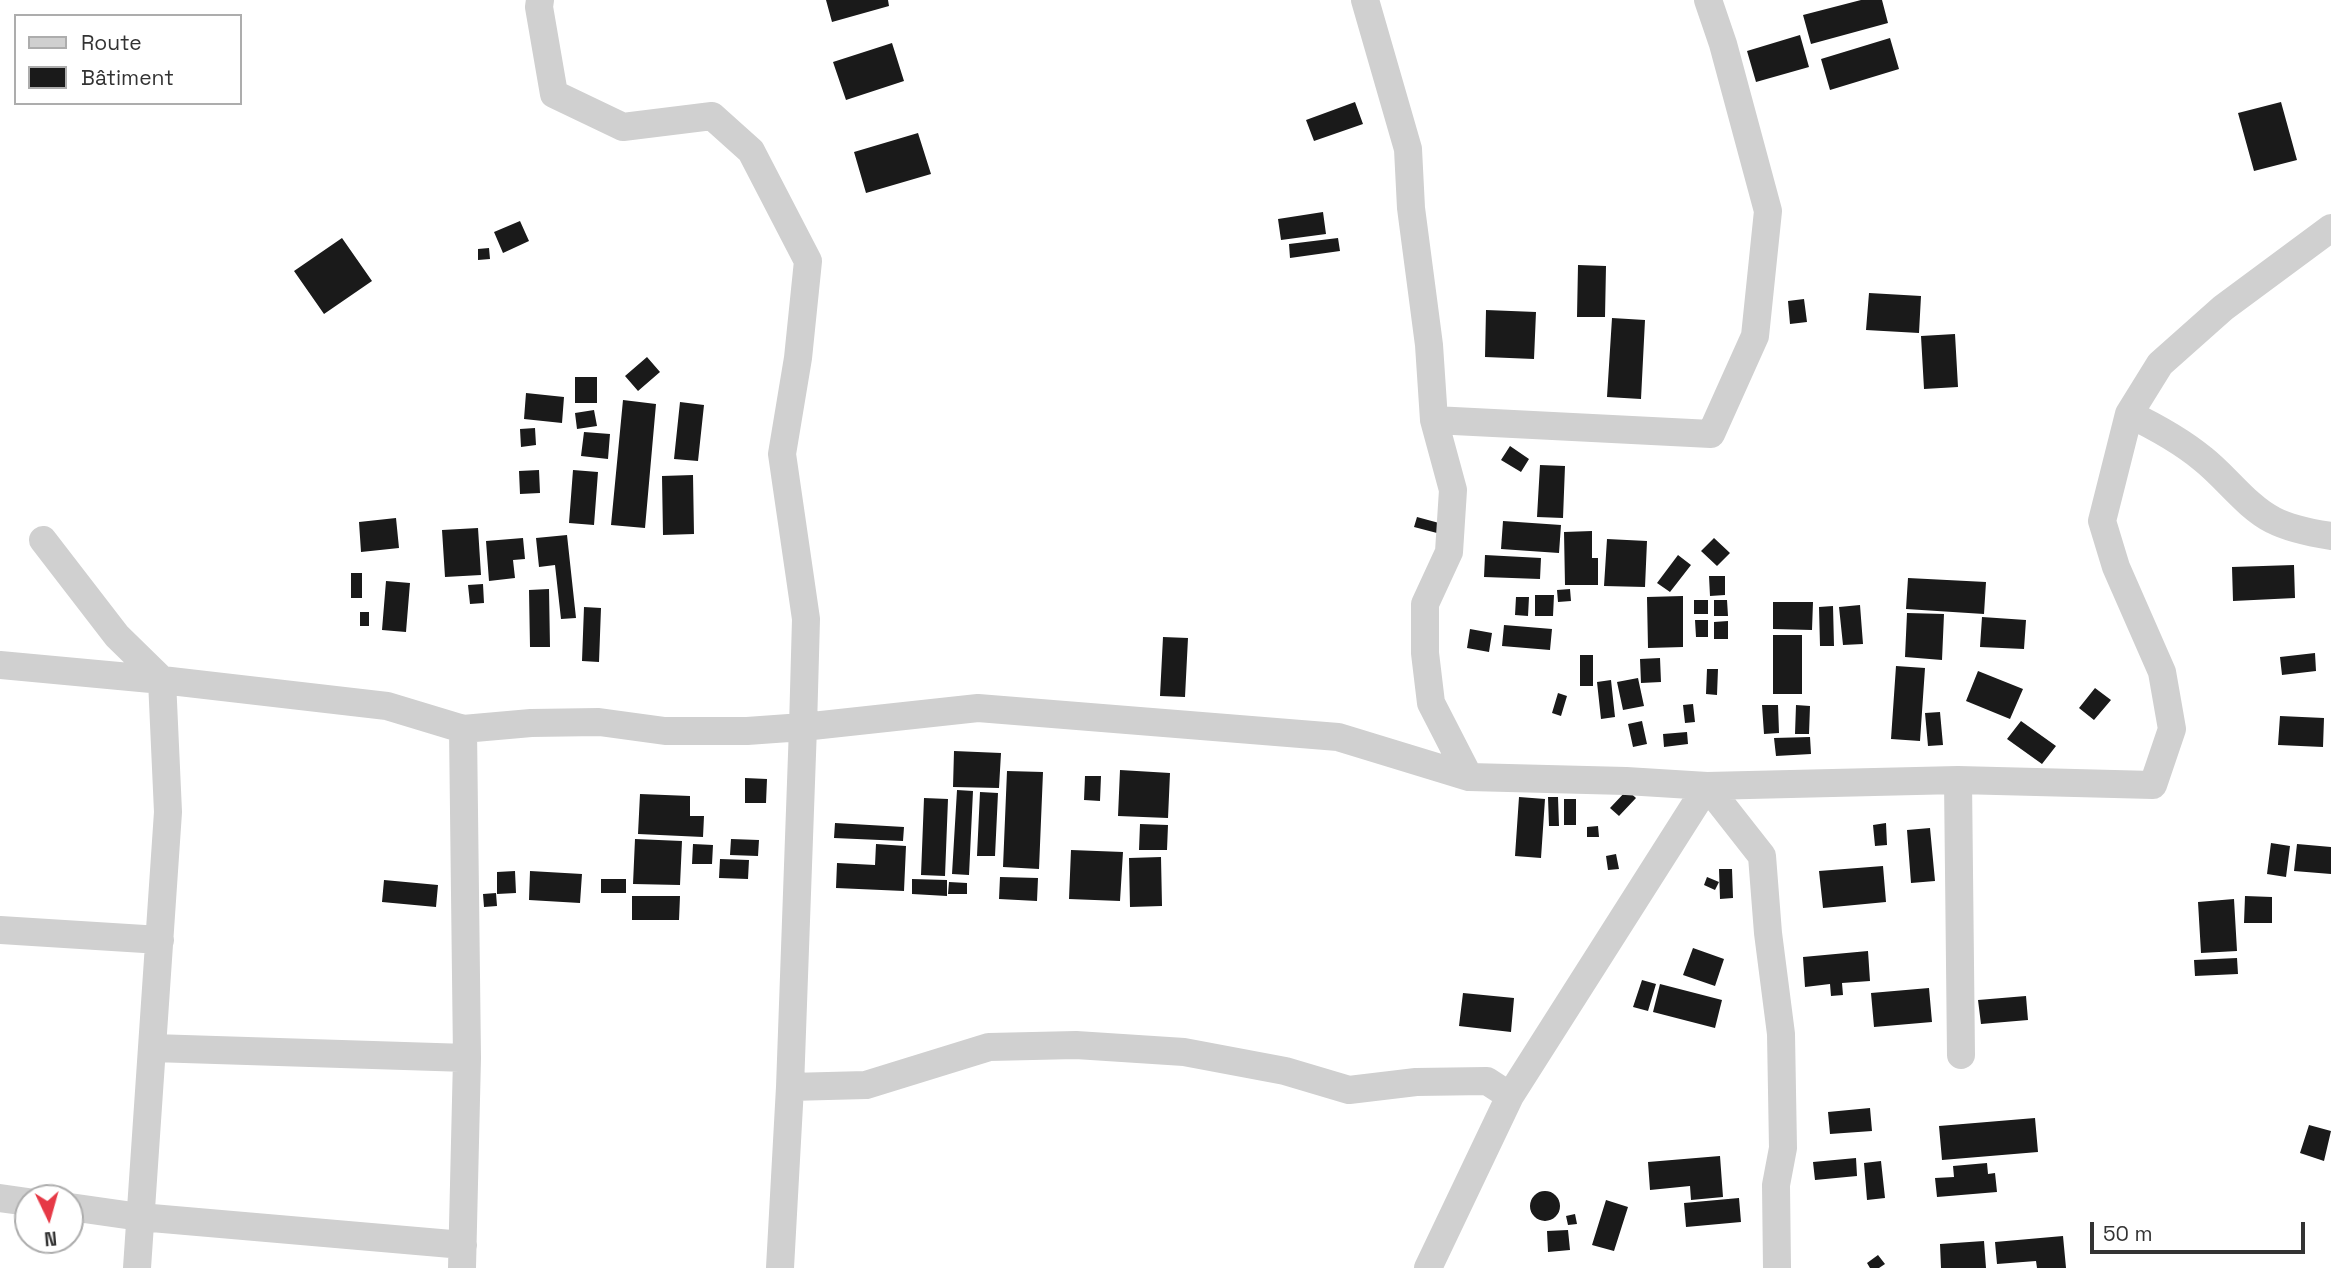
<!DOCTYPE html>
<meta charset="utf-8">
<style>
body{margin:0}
#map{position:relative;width:2331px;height:1268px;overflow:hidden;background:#fff;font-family:"Space Grotesk",sans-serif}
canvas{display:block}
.legend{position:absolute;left:14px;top:14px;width:228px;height:91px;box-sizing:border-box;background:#fff;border:2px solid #adadad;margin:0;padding:9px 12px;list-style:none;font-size:21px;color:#333}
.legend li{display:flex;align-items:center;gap:14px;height:35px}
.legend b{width:35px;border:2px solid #adadad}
.north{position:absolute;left:14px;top:1184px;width:70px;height:70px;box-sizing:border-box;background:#fff;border:2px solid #adadad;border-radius:50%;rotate:175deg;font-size:19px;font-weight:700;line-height:28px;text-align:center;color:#333}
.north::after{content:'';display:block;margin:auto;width:24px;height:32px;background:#e63946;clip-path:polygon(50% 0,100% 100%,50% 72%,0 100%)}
.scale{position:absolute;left:2090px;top:1222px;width:215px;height:32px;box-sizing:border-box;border:4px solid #333;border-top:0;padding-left:9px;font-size:21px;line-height:24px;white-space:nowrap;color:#333;-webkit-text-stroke:5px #fff;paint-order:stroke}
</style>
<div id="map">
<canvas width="2331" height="1268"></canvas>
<ul class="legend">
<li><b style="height:9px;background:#d0d0d0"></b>Route</li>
<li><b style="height:19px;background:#1a1a1a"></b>Bâtiment</li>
</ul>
<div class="north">N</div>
<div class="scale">50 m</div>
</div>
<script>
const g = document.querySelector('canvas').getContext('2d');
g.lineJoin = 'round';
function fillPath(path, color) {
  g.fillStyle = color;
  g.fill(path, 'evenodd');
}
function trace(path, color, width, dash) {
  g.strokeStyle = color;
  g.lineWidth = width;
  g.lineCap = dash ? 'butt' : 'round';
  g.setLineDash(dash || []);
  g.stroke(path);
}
const building = new Path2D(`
 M 826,0 L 888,0 L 889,6 L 832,22 Z
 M 1861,0 L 1882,0 L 1888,23 L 1811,44 L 1803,15 Z
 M 1800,35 L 1809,67 L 1756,82 L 1747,51 Z
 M 1890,38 L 1899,69 L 1830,90 L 1821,59 Z
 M 892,43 L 904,81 L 846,100 L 833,62 Z
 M 1355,102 L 1363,124 L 1314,141 L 1306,120 Z
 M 2281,102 L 2297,160 L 2254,171 L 2238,113 Z
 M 918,133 L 931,174 L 866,193 L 854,152 Z
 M 1323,212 L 1326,234 L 1281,240 L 1278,219 Z
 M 520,221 L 529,241 L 503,253 L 494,232 Z
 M 342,238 L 372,281 L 324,314 L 294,271 Z
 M 1338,238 L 1340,251 L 1290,258 L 1289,244 Z
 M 489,248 L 490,259 L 478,260 L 478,249 Z
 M 1578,265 L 1606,266 L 1605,317 L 1577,317 Z
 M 1869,293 L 1921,296 L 1919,333 L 1866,330 Z
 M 1804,299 L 1807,322 L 1790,324 L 1788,301 Z
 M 1486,310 L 1536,312 L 1534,359 L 1485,357 Z
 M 1612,318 L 1645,320 L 1641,399 L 1607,397 Z
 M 1955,334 L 1958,387 L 1924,389 L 1921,336 Z
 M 647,357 L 660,372 L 638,391 L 625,376 Z
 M 575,377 L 597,377 L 597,403 L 575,403 Z
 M 526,393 L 564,397 L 562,423 L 524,419 Z
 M 623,400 L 656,404 L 645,528 L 611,525 Z
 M 680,402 L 704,405 L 698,461 L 674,459 Z
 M 594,410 L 597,426 L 577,429 L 575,413 Z
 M 535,428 L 536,445 L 521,447 L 520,429 Z
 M 584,432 L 610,434 L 608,459 L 581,456 Z
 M 1510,446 L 1529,459 L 1521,472 L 1501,460 Z
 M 1540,465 L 1565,466 L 1563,518 L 1537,517 Z
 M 539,470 L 540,493 L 520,494 L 519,471 Z
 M 573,470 L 598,472 L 594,525 L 569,523 Z
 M 693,475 L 694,534 L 663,535 L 662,476 Z
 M 1417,517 L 1439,523 L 1437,533 L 1414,527 Z
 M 396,518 L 399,548 L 361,552 L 359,522 Z
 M 1503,521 L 1561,525 L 1559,553 L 1501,549 Z
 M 478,528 L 481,575 L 445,577 L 442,530 Z
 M 1592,531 L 1592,558 L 1598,558 L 1598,585 L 1565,585 L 1564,532 Z
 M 567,535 L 576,618 L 561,619 L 555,565 L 539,567 L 536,538 Z
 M 523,538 L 525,559 L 513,560 L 515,578 L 489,581 L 486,541 Z
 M 1714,538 L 1730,553 L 1717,566 L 1701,551 Z
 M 1607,539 L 1647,541 L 1645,587 L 1604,586 Z
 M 1485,555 L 1541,558 L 1540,579 L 1484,577 Z
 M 1678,555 L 1691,565 L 1670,592 L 1657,583 Z
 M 2294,565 L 2295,598 L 2233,601 L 2232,567 Z
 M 351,573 L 362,573 L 362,598 L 351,598 Z
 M 1709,576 L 1725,576 L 1725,595 L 1710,596 Z
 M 1908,578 L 1986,582 L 1984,614 L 1906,609 Z
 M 386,581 L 410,583 L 406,632 L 382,630 Z
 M 483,584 L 484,603 L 470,604 L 468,585 Z
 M 549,589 L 550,647 L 530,647 L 529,590 Z
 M 1570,589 L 1571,601 L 1558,602 L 1557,590 Z
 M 1535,595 L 1554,595 L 1553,616 L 1535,616 Z
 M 1683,596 L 1683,647 L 1648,648 L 1647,597 Z
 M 1516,597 L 1529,597 L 1528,616 L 1515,615 Z
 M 1694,600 L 1708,600 L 1708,614 L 1694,614 Z
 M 1714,600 L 1727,600 L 1728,616 L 1714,616 Z
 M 1773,602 L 1813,602 L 1812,630 L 1773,629 Z
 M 1860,605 L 1863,644 L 1843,645 L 1839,607 Z
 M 1833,606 L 1834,646 L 1820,646 L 1819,607 Z
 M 584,607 L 601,608 L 599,662 L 582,661 Z
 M 360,612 L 369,612 L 369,626 L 360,626 Z
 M 1907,613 L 1944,614 L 1942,660 L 1905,657 Z
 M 1982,617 L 2026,620 L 2024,649 L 1980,647 Z
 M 1695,620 L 1708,620 L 1708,637 L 1696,637 Z
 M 1728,621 L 1728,639 L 1714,639 L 1714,622 Z
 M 1504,625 L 1552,629 L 1550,650 L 1502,646 Z
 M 1470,629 L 1492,633 L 1489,652 L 1467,648 Z
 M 1773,635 L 1802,635 L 1802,694 L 1773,694 Z
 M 1163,637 L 1188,638 L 1185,697 L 1160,696 Z
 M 2315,653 L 2316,671 L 2282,675 L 2280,657 Z
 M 1580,655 L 1593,655 L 1593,686 L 1580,686 Z
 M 1660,658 L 1661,682 L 1641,683 L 1640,659 Z
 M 1896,666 L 1925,668 L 1920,741 L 1891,739 Z
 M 1707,669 L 1718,669 L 1717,695 L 1706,694 Z
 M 1978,671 L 2023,689 L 2010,719 L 1966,701 Z
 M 1638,678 L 1644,706 L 1623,710 L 1617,682 Z
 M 1611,680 L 1615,717 L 1601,719 L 1597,682 Z
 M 2095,688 L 2111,700 L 2094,720 L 2079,708 Z
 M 1558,693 L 1567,696 L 1561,716 L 1552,713 Z
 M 1693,704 L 1695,722 L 1685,723 L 1683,705 Z
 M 1762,705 L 1778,705 L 1779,733 L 1764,734 Z
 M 1796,705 L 1810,706 L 1809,734 L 1795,734 Z
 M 1940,712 L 1943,745 L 1928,746 L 1925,713 Z
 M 2280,716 L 2324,718 L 2323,747 L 2278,745 Z
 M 1642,721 L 1647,744 L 1633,747 L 1628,724 Z
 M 2021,721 L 2056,746 L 2042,764 L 2007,739 Z
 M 1687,732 L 1688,744 L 1664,747 L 1663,734 Z
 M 1810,737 L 1811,754 L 1776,756 L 1774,738 Z
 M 954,751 L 1001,753 L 999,788 L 953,787 Z
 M 1120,770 L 1170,773 L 1168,818 L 1118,816 Z
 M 1007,771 L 1043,772 L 1039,869 L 1003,867 Z
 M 1085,776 L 1101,776 L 1100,801 L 1084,800 Z
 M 745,778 L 767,779 L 766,803 L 745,803 Z
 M 957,790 L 973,791 L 969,875 L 952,874 Z
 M 1627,790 L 1636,798 L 1619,816 L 1610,808 Z
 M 980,792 L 998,793 L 995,856 L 977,856 Z
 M 640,794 L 690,796 L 690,816 L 704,816 L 703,837 L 638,834 Z
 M 1519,797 L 1545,799 L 1541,858 L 1515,856 Z
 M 1548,797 L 1558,797 L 1559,826 L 1549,826 Z
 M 924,798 L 948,799 L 945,876 L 921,875 Z
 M 1564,799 L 1576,799 L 1576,825 L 1564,825 Z
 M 835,823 L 904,827 L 903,841 L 834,838 Z
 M 1886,823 L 1887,845 L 1875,846 L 1873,825 Z
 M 1140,824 L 1168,825 L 1167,850 L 1139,850 Z
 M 1598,826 L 1599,837 L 1587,837 L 1587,827 Z
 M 1930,828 L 1935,881 L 1911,883 L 1907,830 Z
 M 635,839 L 682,841 L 680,885 L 633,884 Z
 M 731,839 L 759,840 L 758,856 L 730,855 Z
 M 2271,843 L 2290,846 L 2286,877 L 2267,874 Z
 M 693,844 L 713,845 L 712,864 L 692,864 Z
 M 876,844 L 906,846 L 904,891 L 836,888 L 837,863 L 875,865 Z
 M 2297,844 L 2331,847 L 2331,874 L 2294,871 Z
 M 1071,850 L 1123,852 L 1120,901 L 1069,899 Z
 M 1616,854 L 1619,869 L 1608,870 L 1606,856 Z
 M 1161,857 L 1162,906 L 1130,907 L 1129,858 Z
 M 720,859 L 749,860 L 748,879 L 719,878 Z
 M 1883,866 L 1886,902 L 1823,908 L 1819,871 Z
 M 1719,869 L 1732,869 L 1733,898 L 1720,899 Z
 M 515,871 L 516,893 L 497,894 L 497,872 Z
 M 530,871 L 582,874 L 580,903 L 529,900 Z
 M 1000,877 L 1038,878 L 1037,901 L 999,899 Z
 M 1707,877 L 1719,882 L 1715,890 L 1704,885 Z
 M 601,879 L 626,879 L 626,893 L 601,893 Z
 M 912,879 L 947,880 L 947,896 L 912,894 Z
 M 384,880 L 438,885 L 436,907 L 382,902 Z
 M 949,882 L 967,883 L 967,894 L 948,894 Z
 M 496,893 L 497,906 L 484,907 L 483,894 Z
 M 632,896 L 680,896 L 679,920 L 632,920 Z
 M 2245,896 L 2272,897 L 2272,923 L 2244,923 Z
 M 2234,899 L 2237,951 L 2201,953 L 2198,902 Z
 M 1693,948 L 1724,959 L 1715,986 L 1683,975 Z
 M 1868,951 L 1870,981 L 1842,983 L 1843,995 L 1831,996 L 1830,984 L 1805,987 L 1803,957 Z
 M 2237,958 L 2238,974 L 2195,976 L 2194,960 Z
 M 1642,980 L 1656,984 L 1648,1011 L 1633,1007 Z
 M 1660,984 L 1722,1000 L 1715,1028 L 1653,1012 Z
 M 1929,988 L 1932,1022 L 1874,1027 L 1871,993 Z
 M 1463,993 L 1514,998 L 1511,1032 L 1459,1026 Z
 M 2026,996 L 2028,1020 L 1981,1024 L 1978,1000 Z
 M 1870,1108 L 1872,1131 L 1830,1134 L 1828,1112 Z
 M 2035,1118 L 2038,1152 L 1942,1160 L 1939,1126 Z
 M 2309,1125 L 2331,1131 L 2324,1161 L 2300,1153 Z
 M 1720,1156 L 1723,1197 L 1691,1200 L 1690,1186 L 1650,1190 L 1648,1162 Z
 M 1856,1158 L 1857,1176 L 1815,1180 L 1813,1162 Z
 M 1881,1161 L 1885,1198 L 1867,1200 L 1864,1163 Z
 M 1987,1163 L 1988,1174 L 1995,1173 L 1997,1192 L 1937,1197 L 1935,1178 L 1954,1177 L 1953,1166 Z
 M1530 1206a15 15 0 1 1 30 0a15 15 0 1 1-30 0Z
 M 1739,1198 L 1741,1222 L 1686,1227 L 1684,1203 Z
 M 1606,1200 L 1628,1207 L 1614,1251 L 1592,1245 Z
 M 1575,1214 L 1577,1224 L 1568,1225 L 1566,1216 Z
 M 1568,1230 L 1570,1250 L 1548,1252 L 1547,1231 Z
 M 2063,1236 L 2066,1268 L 2037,1268 L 2036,1261 L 1997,1264 L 1995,1242 Z
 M 1984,1241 L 1986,1268 L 1941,1268 L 1940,1244 Z
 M 1878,1255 L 1885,1264 L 1879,1268 L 1870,1268 L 1867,1263 Z`);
const minor = new Path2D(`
 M 540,0 L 539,7 L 554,94 L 623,127 L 712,116 L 751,151 L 808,261 L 798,358 L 782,454 L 806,619 L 803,727 L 978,708 L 1338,737 L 1469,777 L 1626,781 L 1707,786 L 1958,780 L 2153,785 L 2172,729 L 2162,672 L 2116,567 L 2102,521 L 2129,414 L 2160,364 L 2223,308 L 2331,228
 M 1365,0 L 1408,149 L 1411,208 L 1429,345 L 1434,420 L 1453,490 L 1449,552 L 1425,604 L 1425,653 L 1431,703 L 1469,777
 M 2129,414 C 2156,427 2180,440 2203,459 C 2226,477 2247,507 2273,520 C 2290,529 2312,533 2331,536
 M 1434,420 L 1711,434 L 1755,336 L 1768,211 L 1723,44 L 1708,0
 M 43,540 L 117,636 L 162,680 L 168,812 L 137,1268
 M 0,665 L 162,680 L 387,706 L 463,729 L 531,723 L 599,722 L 665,731 L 747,731 L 803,727 L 790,1087 L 780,1268
 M 1958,780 L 1961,1055
 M 1707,786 L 1762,856 L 1768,933 L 1781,1034 L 1783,1148 L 1776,1185 L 1777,1268
 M 0,930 L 160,940
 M 153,1048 L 467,1058
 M 790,1087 L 866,1085 L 989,1047 L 1076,1045 L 1184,1052 L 1285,1071 L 1349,1090 L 1416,1082 L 1487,1081 L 1510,1096
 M 0,1198 L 28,1202
 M 70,1207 L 140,1217 L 463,1245
 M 462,1268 L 467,1058 L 463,729
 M 1428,1268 L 1510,1096 L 1707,786`);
fillPath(building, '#1a1a1a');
trace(minor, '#d0d0d0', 28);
</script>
